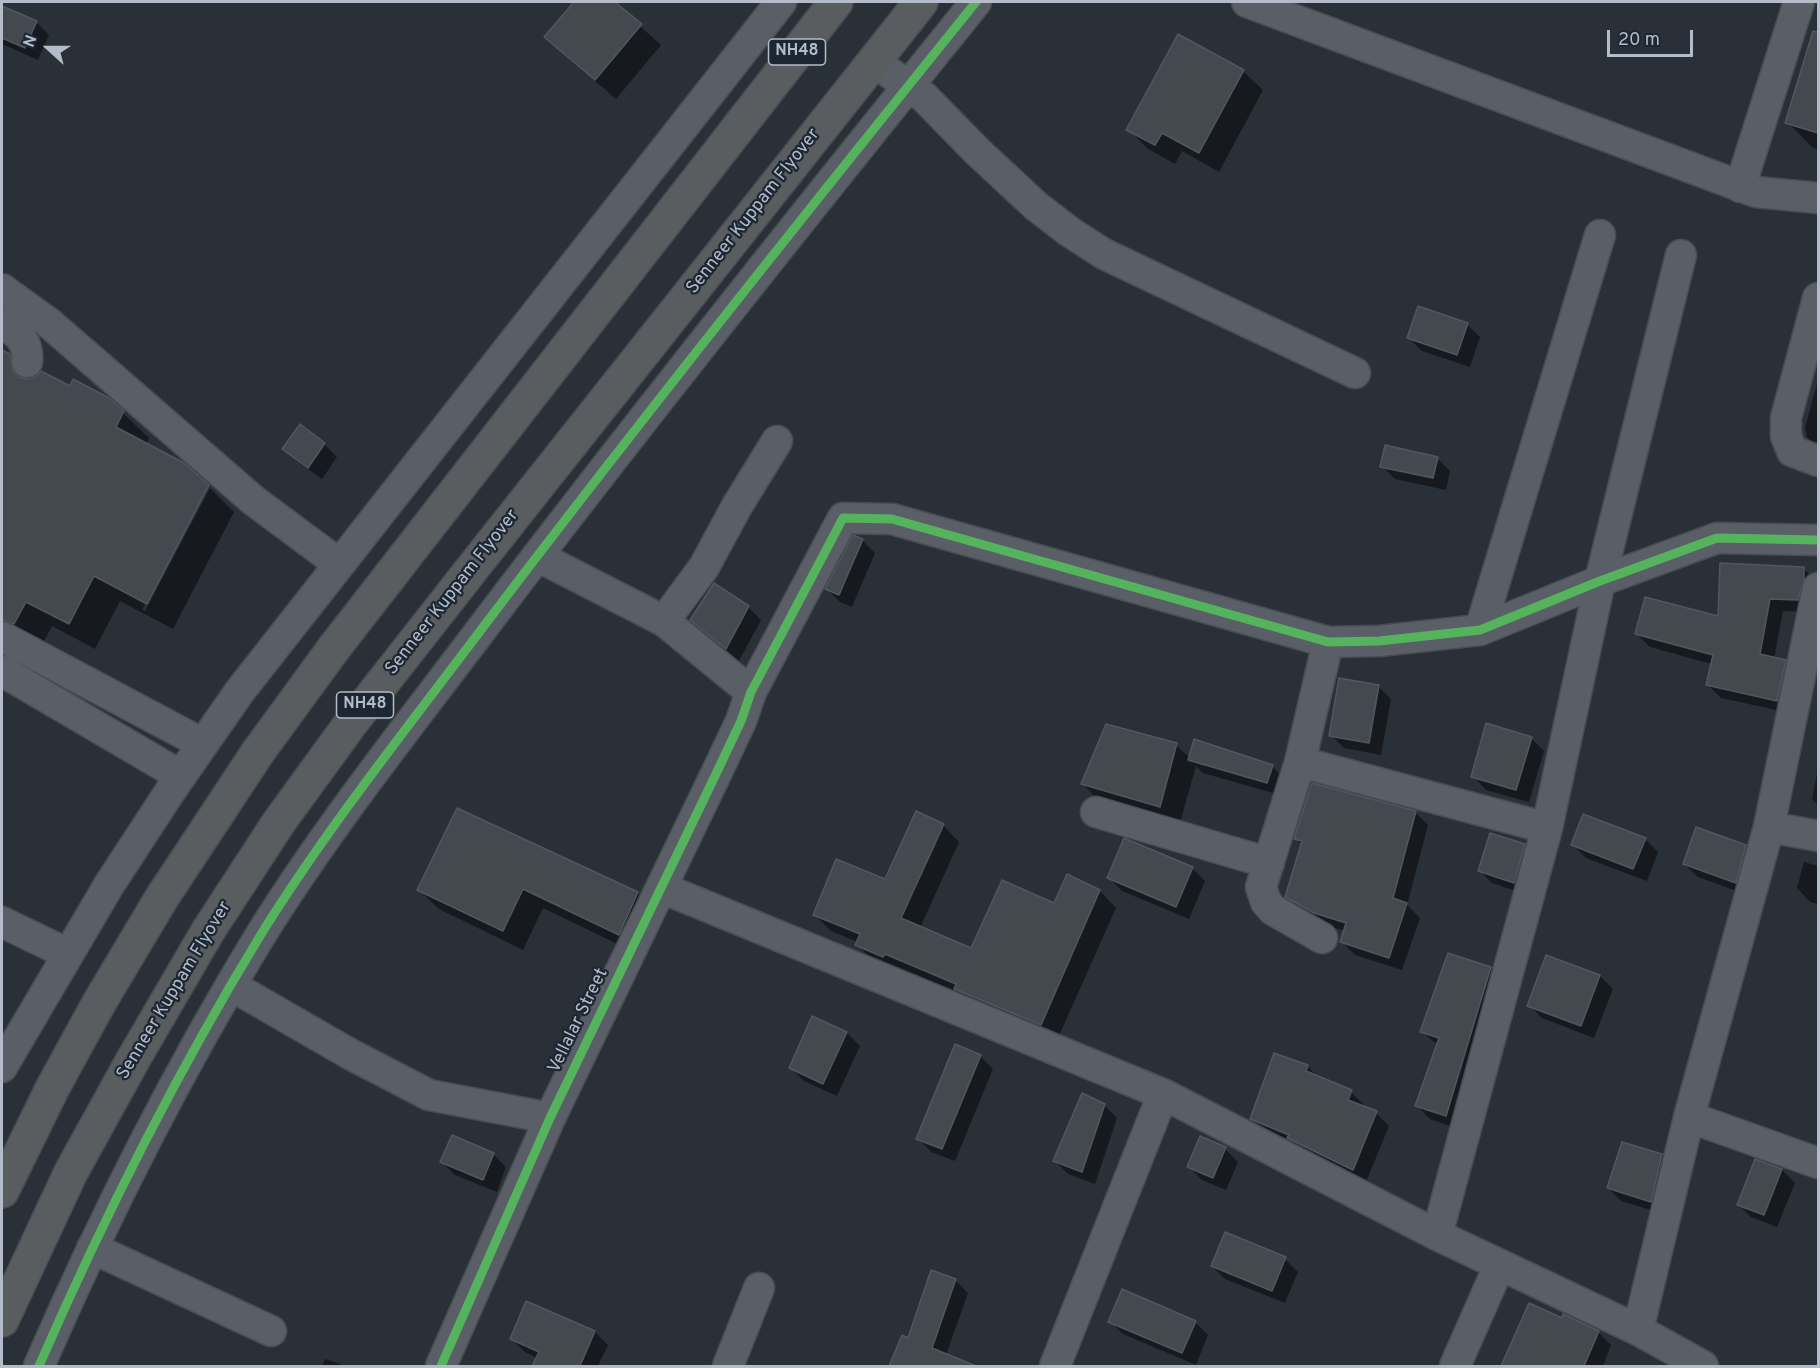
<!DOCTYPE html>
<style>
body{margin:0}
#map{position:relative;width:1820px;height:1368px;overflow:hidden;background:#2a3038;font-family:Overpass,sans-serif}
canvas{display:block}
.frame{position:absolute;inset:0;border:3px solid #b4bcc9;pointer-events:none}
.north{position:absolute;left:18px;top:18px;width:60px;height:60px;-webkit-text-stroke:4px #1d2633;paint-order:stroke;rotate:291deg;font-size:16px;font-weight:700;line-height:24px;text-align:center;color:#b4bcc9}
.north::after{content:'';display:block;margin:auto;width:21px;height:27px;background:#b4bcc9;clip-path:polygon(50% 0,100% 100%,50% 72%,0 100%)}
.scale{position:absolute;left:1607px;top:30px;width:86px;height:27px;box-sizing:border-box;border:3px solid #b4bcc9;border-top:0;padding-left:8px;font-size:18px;line-height:21px;white-space:nowrap;color:#b4bcc9;-webkit-text-stroke:4px #1d2633;paint-order:stroke}
</style>
<div id="map">
<canvas width="1820" height="1368"></canvas>
<div class="frame"></div>
<div class="north">N</div>
<div class="scale">20 m</div>
</div>
<script>
const g = document.querySelector('canvas').getContext('2d');
g.lineJoin = 'round';
function fillPath(path, color) {
  g.fillStyle = color;
  g.fill(path, 'evenodd');
}
function trace(path, color, width, dash) {
  g.strokeStyle = color;
  g.lineWidth = width;
  g.lineCap = dash ? 'butt' : 'round';
  g.setLineDash(dash || []);
  g.stroke(path);
}
function label(font, color, halo, rows, align = 'center') {
  g.font = font + ' Overpass,sans-serif';
  g.lineWidth = 4.5;
  g.setLineDash([]);
  g.textBaseline = 'middle';
  g.strokeStyle = halo;
  g.fillStyle = color;
  for (const [text, x, y, turn = 0] of rows) {
    g.save();
    g.translate(x, y);
    g.rotate((+turn || 0) * Math.PI / 180);
    g.textAlign = isNaN(turn) ? turn : align;
    if (halo) g.strokeText(text, 0, 0);
    g.fillText(text, 0, 0);
    g.restore();
  }
}
const shadow = new Path2D(`
 M 576,2 L 613,2 L 661,45 L 616,99 L 566,56 L 546,37 Z
 M 2,7 L 36,22 L 49,35 L 38,60 L 2,44 Z
 M 1815,30 L 1818,32 L 1818,150 L 1813,148 L 1787,122 Z
 M 1243,71 L 1263,90 L 1219,172 L 1182,151 L 1175,164 L 1148,149 L 1128,129 Z
 M 1467,324 L 1480,337 L 1470,367 L 1422,351 L 1409,338 Z
 M 2,352 L 9,356 L 32,379 L 108,399 L 149,438 L 146,445 L 183,464 L 209,487 L 207,487 L 142,610 L 145,611 L 210,488 L 234,512 L 173,629 L 120,601 L 95,649 L 52,626 L 40,649 L 2,644 Z
 M 1818,380 L 1818,449 L 1807,437 L 1805,428 Z
 M 300,427 L 324,444 L 337,457 L 322,479 L 297,461 L 284,449 Z
 M 1437,458 L 1450,471 L 1446,490 L 1395,479 L 1382,466 Z
 M 862,540 L 875,553 L 852,607 L 840,602 L 827,589 Z
 M 1804,569 L 1817,582 L 1811,612 L 1783,611 L 1774,659 L 1785,661 L 1798,675 L 1790,713 L 1721,698 L 1708,685 L 1712,664 L 1650,647 L 1637,634 L 1719,618 Z
 M 748,607 L 761,620 L 739,661 L 692,620 Z
 M 1378,686 L 1391,699 L 1381,755 L 1344,748 L 1331,735 Z
 M 1531,738 L 1544,751 L 1529,802 L 1486,790 L 1473,776 Z
 M 1176,745 L 1190,758 L 1272,766 L 1285,779 L 1280,795 L 1203,773 L 1196,766 L 1179,826 L 1102,804 L 1083,784 Z
 M 1818,768 L 1818,805 L 1812,799 Z
 M 1415,812 L 1428,825 L 1407,905 L 1420,918 L 1402,970 L 1355,955 L 1341,941 L 1345,931 L 1328,926 L 1300,910 L 1287,897 L 1302,845 L 1296,838 Z
 M 943,825 L 959,842 L 920,928 L 972,950 L 1055,905 L 1100,891 L 1116,908 L 1057,1040 L 962,995 L 902,970 L 900,973 L 873,961 L 857,944 L 858,942 L 831,931 L 815,915 L 886,881 Z
 M 1645,839 L 1658,852 L 1647,881 L 1586,858 L 1573,845 Z
 M 1524,845 L 1537,859 L 1527,895 L 1492,883 L 1479,870 Z
 M 1745,846 L 1758,860 L 1748,895 L 1698,877 L 1684,864 Z
 M 551,853 L 638,894 L 657,913 L 638,954 L 543,908 L 523,950 L 439,909 L 419,890 Z
 M 1804,862 L 1818,866 L 1818,904 L 1810,902 L 1797,888 Z
 M 1192,868 L 1205,881 L 1189,919 L 1122,891 L 1109,878 Z
 M 1449,955 L 1491,969 L 1504,982 L 1459,1129 L 1430,1119 L 1417,1106 L 1438,1045 L 1422,1032 Z
 M 1547,956 L 1600,976 L 1613,989 L 1594,1038 L 1542,1018 L 1529,1005 Z
 M 847,1033 L 860,1046 L 837,1096 L 804,1081 L 791,1068 Z
 M 980,1056 L 993,1069 L 955,1161 L 931,1152 L 918,1138 Z
 M 1307,1066 L 1319,1078 L 1351,1092 L 1364,1105 L 1363,1107 L 1376,1113 L 1389,1126 L 1366,1182 L 1302,1151 L 1295,1144 L 1265,1132 L 1252,1119 Z
 M 1104,1105 L 1117,1118 L 1095,1184 L 1068,1174 L 1055,1161 Z
 M 1225,1149 L 1238,1162 L 1226,1190 L 1202,1180 L 1189,1167 Z
 M 493,1154 L 506,1167 L 497,1192 L 455,1175 L 442,1162 Z
 M 1662,1155 L 1675,1168 L 1664,1214 L 1621,1201 L 1608,1188 Z
 M 1782,1170 L 1795,1183 L 1777,1227 L 1751,1217 L 1738,1204 Z
 M 1285,1259 L 1298,1272 L 1285,1303 L 1225,1279 L 1212,1266 Z
 M 955,1280 L 968,1293 L 946,1355 L 968,1366 L 894,1366 L 892,1364 Z
 M 1530,1305 L 1598,1332 L 1611,1345 L 1603,1366 L 1502,1366 Z
 M 1110,1321 L 1195,1322 L 1208,1335 L 1196,1365 L 1123,1334 Z
 M 595,1332 L 608,1345 L 598,1366 L 534,1366 L 538,1358 L 525,1352 L 512,1339 Z
 M 325,1359 L 345,1366 L 322,1366 Z`);
const building = new Path2D(`
 M 574,2 L 615,2 L 642,24 L 595,80 L 544,37 Z
 M 2,6 L 37,21 L 25,48 L 2,38 Z
 M 1813,31 L 1818,32 L 1818,133 L 1785,123 Z
 M 1178,34 L 1244,70 L 1199,153 L 1162,133 L 1155,145 L 1126,130 Z
 M 1418,306 L 1468,323 L 1457,355 L 1407,338 Z
 M 2,350 L 10,354 L 12,370 L 18,377 L 26,379 L 35,377 L 41,371 L 70,386 L 73,379 L 109,398 L 124,411 L 116,427 L 184,463 L 209,485 L 147,604 L 94,576 L 69,624 L 26,602 L 14,624 L 2,620 Z
 M 300,424 L 325,443 L 308,468 L 282,449 Z
 M 1385,445 L 1438,457 L 1433,478 L 1380,467 Z
 M 853,535 L 863,539 L 839,595 L 825,589 Z
 M 1720,563 L 1804,567 L 1804,579 L 1798,600 L 1770,599 L 1760,654 L 1786,660 L 1777,701 L 1706,685 L 1713,655 L 1635,634 L 1645,597 L 1718,616 Z
 M 714,583 L 749,606 L 726,649 L 690,620 Z
 M 1339,678 L 1379,685 L 1369,743 L 1329,736 Z
 M 1486,723 L 1532,737 L 1516,790 L 1471,777 Z
 M 1106,724 L 1177,743 L 1160,807 L 1081,784 Z
 M 1194,739 L 1273,765 L 1267,783 L 1188,760 Z
 M 1312,783 L 1416,811 L 1393,898 L 1407,903 L 1389,958 L 1340,942 L 1346,923 L 1314,913 L 1285,897 L 1302,841 L 1294,839 Z
 M 457,808 L 638,892 L 619,935 L 523,889 L 503,931 L 417,890 Z
 M 916,811 L 944,824 L 901,918 L 971,948 L 1002,880 L 1054,903 L 1067,874 L 1100,890 L 1041,1025 L 954,989 L 956,984 L 885,954 L 883,957 L 855,945 L 860,934 L 813,915 L 836,859 L 885,879 Z
 M 1583,814 L 1646,838 L 1633,869 L 1571,845 Z
 M 1696,827 L 1746,845 L 1736,883 L 1683,864 Z
 M 1490,833 L 1525,844 L 1514,883 L 1478,871 Z
 M 1124,838 L 1193,867 L 1176,907 L 1107,878 Z
 M 1448,953 L 1491,967 L 1446,1116 L 1415,1106 L 1439,1038 L 1420,1032 Z
 M 1546,955 L 1600,975 L 1581,1026 L 1527,1006 Z
 M 812,1016 L 847,1032 L 823,1084 L 789,1068 Z
 M 955,1044 L 981,1055 L 942,1149 L 916,1139 Z
 M 1274,1053 L 1308,1065 L 1306,1071 L 1352,1090 L 1348,1100 L 1377,1111 L 1353,1170 L 1287,1138 L 1289,1135 L 1250,1119 Z
 M 1082,1093 L 1105,1104 L 1082,1172 L 1053,1161 Z
 M 452,1135 L 494,1153 L 483,1180 L 440,1162 Z
 M 1200,1136 L 1226,1147 L 1213,1178 L 1187,1167 Z
 M 1622,1142 L 1662,1154 L 1651,1202 L 1607,1188 Z
 M 1755,1159 L 1782,1169 L 1764,1215 L 1737,1205 Z
 M 1225,1232 L 1286,1257 L 1272,1291 L 1211,1266 Z
 M 931,1270 L 956,1279 L 932,1348 L 976,1366 L 889,1366 L 902,1335 L 908,1338 Z
 M 1122,1289 L 1196,1321 L 1182,1353 L 1108,1322 Z
 M 526,1301 L 595,1331 L 580,1366 L 532,1366 L 539,1352 L 510,1339 Z
 M 1529,1303 L 1562,1318 L 1563,1314 L 1599,1331 L 1584,1366 L 1501,1366 Z`);
const minor = new Path2D(`
 M 1247,2 L 1756,192 L 1818,198
 M 873,61 L 924,97 L 978,152 L 1036,206 L 1070,232 L 1104,254 L 1355,373
 M 1740,187 L 1799,2
 M 2,289 L 49,323 L 253,500 L 339,564
 M 1818,298 L 1786,418 L 1786,436 L 1792,451 L 1818,461
 M 2,324 C 19,333 29,342 27,362
 M 537,556 L 664,621 L 751,692
 M 664,621 L 704,567 L 737,506 L 777,441
 M 1480,630 L 1600,235
 M 2,637 L 203,744
 M 2,671 L 181,776
 M 1300,762 L 1547,828
 M 1096,812 L 1269,863
 M 1769,827 L 1818,836
 M 662,888 L 1163,1094 L 1437,1235 L 1638,1330 L 1703,1366
 M 2,922 L 68,954
 M 1322,938 L 1273,910 L 1266,902 L 1261,887 L 1300,762 L 1328,642
 M 232,986 L 350,1054 L 429,1095 L 550,1118
 M 2,1067 L 109,885 L 171,790 L 240,691 L 781,2
 M 1689,1117 L 1818,1163
 M 1437,1235 L 1547,828 L 1600,581 L 1681,255
 M 92,1248 L 271,1331
 M 1638,1330 L 1689,1117 L 1769,827 L 1818,588
 M 39,1366 C 103,1219 176,1074 260,936 C 329,825 411,723 490,618 C 648,410 812,205 976,2
 M 441,1366 L 550,1118 L 715,776 L 741,721 L 751,692 L 843,518 L 892,519 L 1328,642 L 1379,641 L 1480,630 L 1600,581 L 1717,538 L 1818,540
 M 728,1366 L 759,1288
 M 1055,1366 L 1163,1094
 M 1455,1366 L 1499,1266`);
const highway = new Path2D(`
 M 2,1191 L 53,1087 L 99,1003 L 161,899 L 258,752 L 334,648 L 836,2
 M 2,1320 L 71,1172 L 134,1058 L 208,931 L 279,822 L 351,723 L 471,570 L 921,2`);
const cycleway = new Path2D(`
 M 39,1366 C 103,1219 176,1074 260,936 C 329,825 411,723 490,618 C 648,410 812,205 976,2
 M 441,1366 L 550,1118 L 715,776 L 741,721 L 751,692 L 843,518 L 892,519 L 1328,642 L 1379,641 L 1480,630 L 1600,581 L 1717,538 L 1818,540`);
const shields = [
 [797,52,57],
 [365,705,57]
];
const shieldNames = [
 ["NH48",797,52],
 ["NH48",365,705]
];
const streetNames = [
 ["Senneer Kuppam Flyover",754,212,-52],
 ["Senneer Kuppam Flyover",453,593,-52],
 ["Senneer Kuppam Flyover",175,991,-59],
 ["Vellalar Street",579,1021,-64]
];
fillPath(shadow, '#0007');
fillPath(building, '#444950');
trace(building, '#52575f', 1.5);
trace(minor, '#484c53', 33);
trace(highway, '#474c53', 36);
trace(minor, '#5a5e66', 30);
trace(highway, '#5a5d60', 33);
trace(cycleway, '#56b35d', 9);
for (const [x, y, w] of shields) {
  const box = new Path2D();
  box.roundRect(x - w / 2, y - 13, w, 26, 4.5);
  g.fillStyle = '#1d2633';
  g.fill(box);
  trace(box, '#b4bcc9', 1.5);
}
label('bold 16px', '#b4bcc9', null, shieldNames);
label('18px', '#b4bcc9', '#1d2633', streetNames);
</script>
